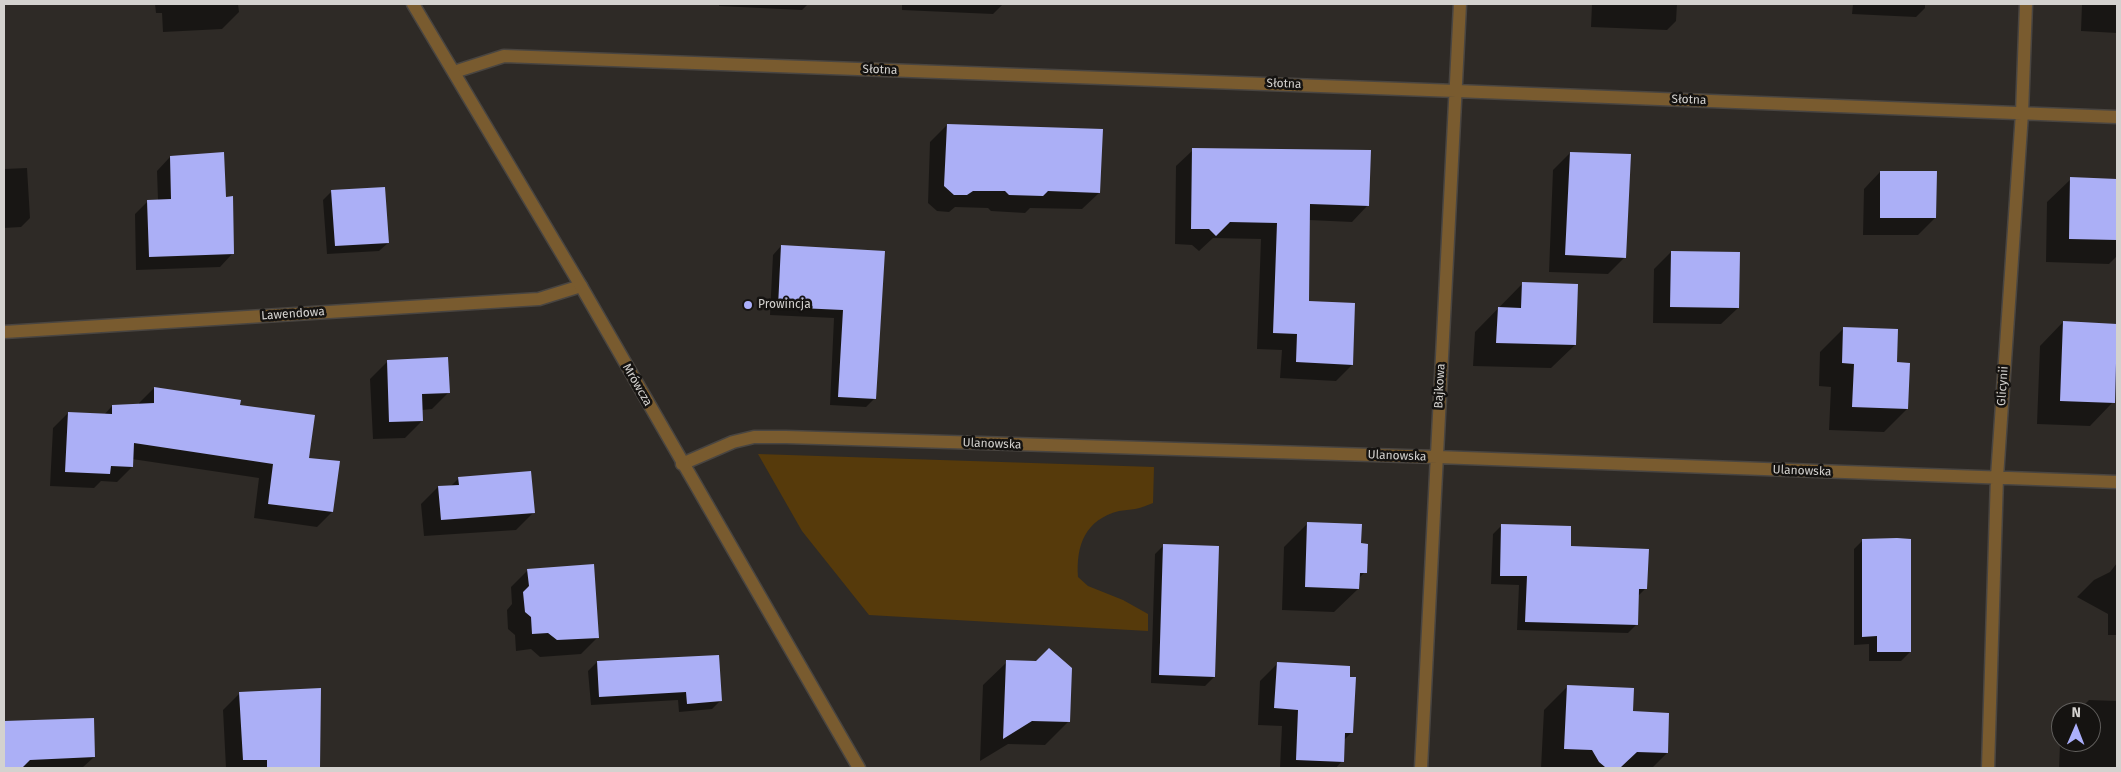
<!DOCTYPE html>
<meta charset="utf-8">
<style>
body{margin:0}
#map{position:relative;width:2121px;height:772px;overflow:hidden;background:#2e2a26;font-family:"Fira Sans",sans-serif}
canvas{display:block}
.frame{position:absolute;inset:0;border:5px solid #d4d2cf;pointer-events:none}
.north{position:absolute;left:2051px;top:702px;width:50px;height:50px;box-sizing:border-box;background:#151311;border:1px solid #615f5d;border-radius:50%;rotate:1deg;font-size:14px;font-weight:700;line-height:20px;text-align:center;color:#d4d2cf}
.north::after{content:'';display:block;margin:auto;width:18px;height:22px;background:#abaffb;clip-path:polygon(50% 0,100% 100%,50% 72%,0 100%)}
</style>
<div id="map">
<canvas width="2121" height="772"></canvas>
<div class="frame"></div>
<div class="north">N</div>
</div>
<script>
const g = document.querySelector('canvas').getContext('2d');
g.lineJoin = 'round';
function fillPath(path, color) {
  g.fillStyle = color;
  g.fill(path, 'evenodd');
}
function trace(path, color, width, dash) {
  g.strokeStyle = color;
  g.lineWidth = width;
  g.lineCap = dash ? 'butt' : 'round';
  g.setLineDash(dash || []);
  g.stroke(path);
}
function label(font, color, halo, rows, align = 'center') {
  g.font = font + ' "Fira Sans",sans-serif';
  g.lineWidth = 5;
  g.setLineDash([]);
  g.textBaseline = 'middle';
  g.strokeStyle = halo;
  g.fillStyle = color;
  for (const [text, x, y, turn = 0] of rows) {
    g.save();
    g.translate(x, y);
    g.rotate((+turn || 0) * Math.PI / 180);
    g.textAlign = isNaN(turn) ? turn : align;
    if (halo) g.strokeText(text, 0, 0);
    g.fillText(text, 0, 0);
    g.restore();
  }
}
const green = new Path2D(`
 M 758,454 L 1154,467 L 1153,503 C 1147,505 1141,508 1135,509 C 1130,510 1124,510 1119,511 C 1085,520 1076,545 1078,577 L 1088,586 L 1123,600 L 1148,614 L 1148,631 L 869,615 L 802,531 Z`);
const shadow = new Path2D(`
 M 155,4 L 238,4 L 239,12 L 222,29 L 163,32 L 162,13 L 156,13 Z
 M 719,4 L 808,4 L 802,10 L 719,6 Z
 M 902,4 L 1003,4 L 993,14 L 902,10 Z
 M 1592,4 L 1677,4 L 1676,21 L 1667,30 L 1591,27 Z
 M 1853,4 L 1925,4 L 1925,8 L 1916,17 L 1852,14 Z
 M 2082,4 L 2117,4 L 2117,33 L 2081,31 Z
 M 947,125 L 1099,193 L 1082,209 L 1030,208 L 1025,213 L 991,211 L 988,208 L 955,207 L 949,212 L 937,211 L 928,203 L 930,142 Z
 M 1193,150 L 1368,205 L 1352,222 L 1309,220 L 1307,302 L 1352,365 L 1336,381 L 1280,378 L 1282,350 L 1257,349 L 1261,239 L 1213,238 L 1199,251 L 1192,245 L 1175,244 L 1176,166 Z
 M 1570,153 L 1625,257 L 1608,274 L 1549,272 L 1553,170 Z
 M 170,157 L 224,198 L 233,253 L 220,267 L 136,270 L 135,214 L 148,201 L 158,200 L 157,171 Z
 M 27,168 L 30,218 L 21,227 L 4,228 L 4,169 Z
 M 1880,172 L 1935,218 L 1918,235 L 1863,235 L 1864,189 Z
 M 2071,179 L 2117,180 L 2117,256 L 2109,264 L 2046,262 L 2047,202 Z
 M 331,192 L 388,243 L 379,251 L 327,254 L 323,200 Z
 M 781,246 L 884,252 L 875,398 L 866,407 L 830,405 L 834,318 L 770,315 L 773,255 Z
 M 1671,252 L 1738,308 L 1721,324 L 1653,323 L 1654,269 Z
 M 1523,283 L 1575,345 L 1551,368 L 1473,366 L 1475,332 Z
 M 2063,322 L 2117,325 L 2117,368 L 2114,371 L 2113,402 L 2090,426 L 2037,424 L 2040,346 Z
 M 1844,328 L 1907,409 L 1884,432 L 1829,430 L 1831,387 L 1819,386 L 1820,352 Z
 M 387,362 L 449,392 L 432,409 L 422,410 L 422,421 L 405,438 L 373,439 L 370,379 Z
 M 154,388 L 239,406 L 308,459 L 332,512 L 317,527 L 254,518 L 259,478 L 132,459 L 132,467 L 117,482 L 101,481 L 94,488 L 50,486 L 53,428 L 68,413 L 104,415 L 112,406 L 139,405 L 139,403 Z
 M 459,478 L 533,513 L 516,530 L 424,536 L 421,504 L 438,487 L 451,486 Z
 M 1308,523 L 1359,544 L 1365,572 L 1358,579 L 1358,589 L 1334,612 L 1282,610 L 1284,547 Z
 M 1502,525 L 1570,547 L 1646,588 L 1637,597 L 1636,625 L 1628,633 L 1517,630 L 1519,585 L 1491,584 L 1493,534 Z
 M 1863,540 L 1910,652 L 1901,661 L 1869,661 L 1869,644 L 1854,645 L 1854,549 Z
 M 1164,545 L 1214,677 L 1205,686 L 1151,683 L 1155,554 Z
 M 2117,563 L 2117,635 L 2108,635 L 2108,614 L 2077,597 L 2094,580 L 2110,572 Z
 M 528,570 L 598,637 L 581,654 L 540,657 L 531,649 L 516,651 L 515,635 L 508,629 L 507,610 L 512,604 L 511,587 Z
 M 597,662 L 721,700 L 712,709 L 679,712 L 678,700 L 591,705 L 588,671 Z
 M 1007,662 L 1069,721 L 1045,745 L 1008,744 L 980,761 L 983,685 Z
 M 1277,664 L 1352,732 L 1343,741 L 1342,761 L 1336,768 L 1280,768 L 1282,726 L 1258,725 L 1260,681 Z
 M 1568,686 L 1632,713 L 1667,753 L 1652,768 L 1541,768 L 1544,710 Z
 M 320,690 L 319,768 L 226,768 L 223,710 L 240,693 Z
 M 2089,700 L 2117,701 L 2117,768 L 2059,768 L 2061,721 L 2061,742 L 2091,742 L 2091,712 L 2080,712 L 2080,709 Z
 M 93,720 L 94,757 L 82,768 L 4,768 L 4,722 Z`);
const building = new Path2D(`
 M 947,124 L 1103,129 L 1100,193 L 1048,191 L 1043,196 L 1009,195 L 1005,191 L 973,191 L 967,195 L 954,195 L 944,186 Z
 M 1192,148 L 1371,150 L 1369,206 L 1310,204 L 1309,301 L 1355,303 L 1353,365 L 1296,362 L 1297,334 L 1273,333 L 1277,223 L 1230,222 L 1216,236 L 1209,229 L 1191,229 Z
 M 224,152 L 226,197 L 233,196 L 234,254 L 149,257 L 147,200 L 171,199 L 170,156 Z
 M 1570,152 L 1631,154 L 1626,258 L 1565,255 Z
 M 1880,171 L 1937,171 L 1936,218 L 1880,218 Z
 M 2070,177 L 2117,179 L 2117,240 L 2069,239 Z
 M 385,187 L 389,243 L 335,246 L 331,190 Z
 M 781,245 L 885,251 L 876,399 L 838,397 L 843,310 L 778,307 Z
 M 1671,251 L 1740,252 L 1739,308 L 1670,307 Z
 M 1522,282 L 1578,284 L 1576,345 L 1496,343 L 1498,307 L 1521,308 Z
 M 2063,321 L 2117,324 L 2115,403 L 2060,401 Z
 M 1843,327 L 1898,329 L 1897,362 L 1910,363 L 1908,409 L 1852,407 L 1854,364 L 1842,363 Z
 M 448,357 L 450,393 L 422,394 L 423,421 L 389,422 L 387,360 Z
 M 154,387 L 241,400 L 240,405 L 315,415 L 309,458 L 340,461 L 333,512 L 268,504 L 273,464 L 134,443 L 133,467 L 111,466 L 110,474 L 65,472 L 68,412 L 112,414 L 112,405 L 154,403 Z
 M 531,471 L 535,513 L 441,520 L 438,486 L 459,485 L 458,477 Z
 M 1307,522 L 1362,524 L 1361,543 L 1368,544 L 1367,573 L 1360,573 L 1359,589 L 1305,587 Z
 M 1501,524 L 1571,526 L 1571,546 L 1649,549 L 1647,589 L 1639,589 L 1638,625 L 1525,622 L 1527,576 L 1500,576 Z
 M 1897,538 L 1911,539 L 1911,652 L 1877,652 L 1877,636 L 1862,637 L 1862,539 Z
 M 1163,544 L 1219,546 L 1215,677 L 1159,675 Z
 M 594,564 L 599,638 L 557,640 L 548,633 L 532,634 L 531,617 L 525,612 L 523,592 L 529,586 L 527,569 Z
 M 1049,648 L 1072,668 L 1070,722 L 1032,721 L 1003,739 L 1006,660 L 1036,661 Z
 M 719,655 L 722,701 L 687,704 L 686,692 L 599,697 L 597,661 Z
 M 1277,662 L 1350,666 L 1350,677 L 1356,677 L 1353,733 L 1345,733 L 1344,762 L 1296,760 L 1298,710 L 1274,708 Z
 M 1567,685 L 1634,688 L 1633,711 L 1669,713 L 1668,753 L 1637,752 L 1621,767 L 1610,768 L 1605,767 L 1599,762 L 1592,750 L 1564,749 Z
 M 321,688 L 320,768 L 267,768 L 267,760 L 243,760 L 239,692 Z
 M 94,718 L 95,757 L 30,760 L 22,768 L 4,768 L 4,721 Z`);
const minor = new Path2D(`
 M 454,72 L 504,56 L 1456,91 L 2117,117
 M 4,332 L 539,299 L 581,286
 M 682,464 L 733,442 L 754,437 L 786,437 L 1437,457 L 2117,482
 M 1421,768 L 1460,4
 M 1988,768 L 1997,477 L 2022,113 L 2026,4`);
const tertiary = new Path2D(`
 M 413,4 L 581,286 L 859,768`);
const markers = [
 [748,305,5,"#abaffb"]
];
const streetNames = [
 ["Słotna",880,70,2],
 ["Słotna",1284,84,2],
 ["Słotna",1689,100,2],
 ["Lawendowa",293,314,-4],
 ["Mrówcza",637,385,60],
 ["Bajkowa",1440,386,-87],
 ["Glicynii",2003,386,-86],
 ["Ulanowska",992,444,2],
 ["Ulanowska",1397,456,2],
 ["Ulanowska",1802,471,2]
];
const poiNames = [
 ["Prowincja",758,305]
];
fillPath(green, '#563a0b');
fillPath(shadow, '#0007');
fillPath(building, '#abaff6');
trace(minor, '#494541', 15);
trace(tertiary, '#494541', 15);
trace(minor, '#795b2f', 12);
trace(tertiary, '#795b2f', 12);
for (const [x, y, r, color] of markers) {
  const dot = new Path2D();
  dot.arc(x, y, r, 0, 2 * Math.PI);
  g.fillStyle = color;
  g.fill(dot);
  trace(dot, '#151311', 2);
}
label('12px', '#d4d2cf', '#151311', streetNames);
label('12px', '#d4d2cf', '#151311', poiNames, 'left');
</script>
